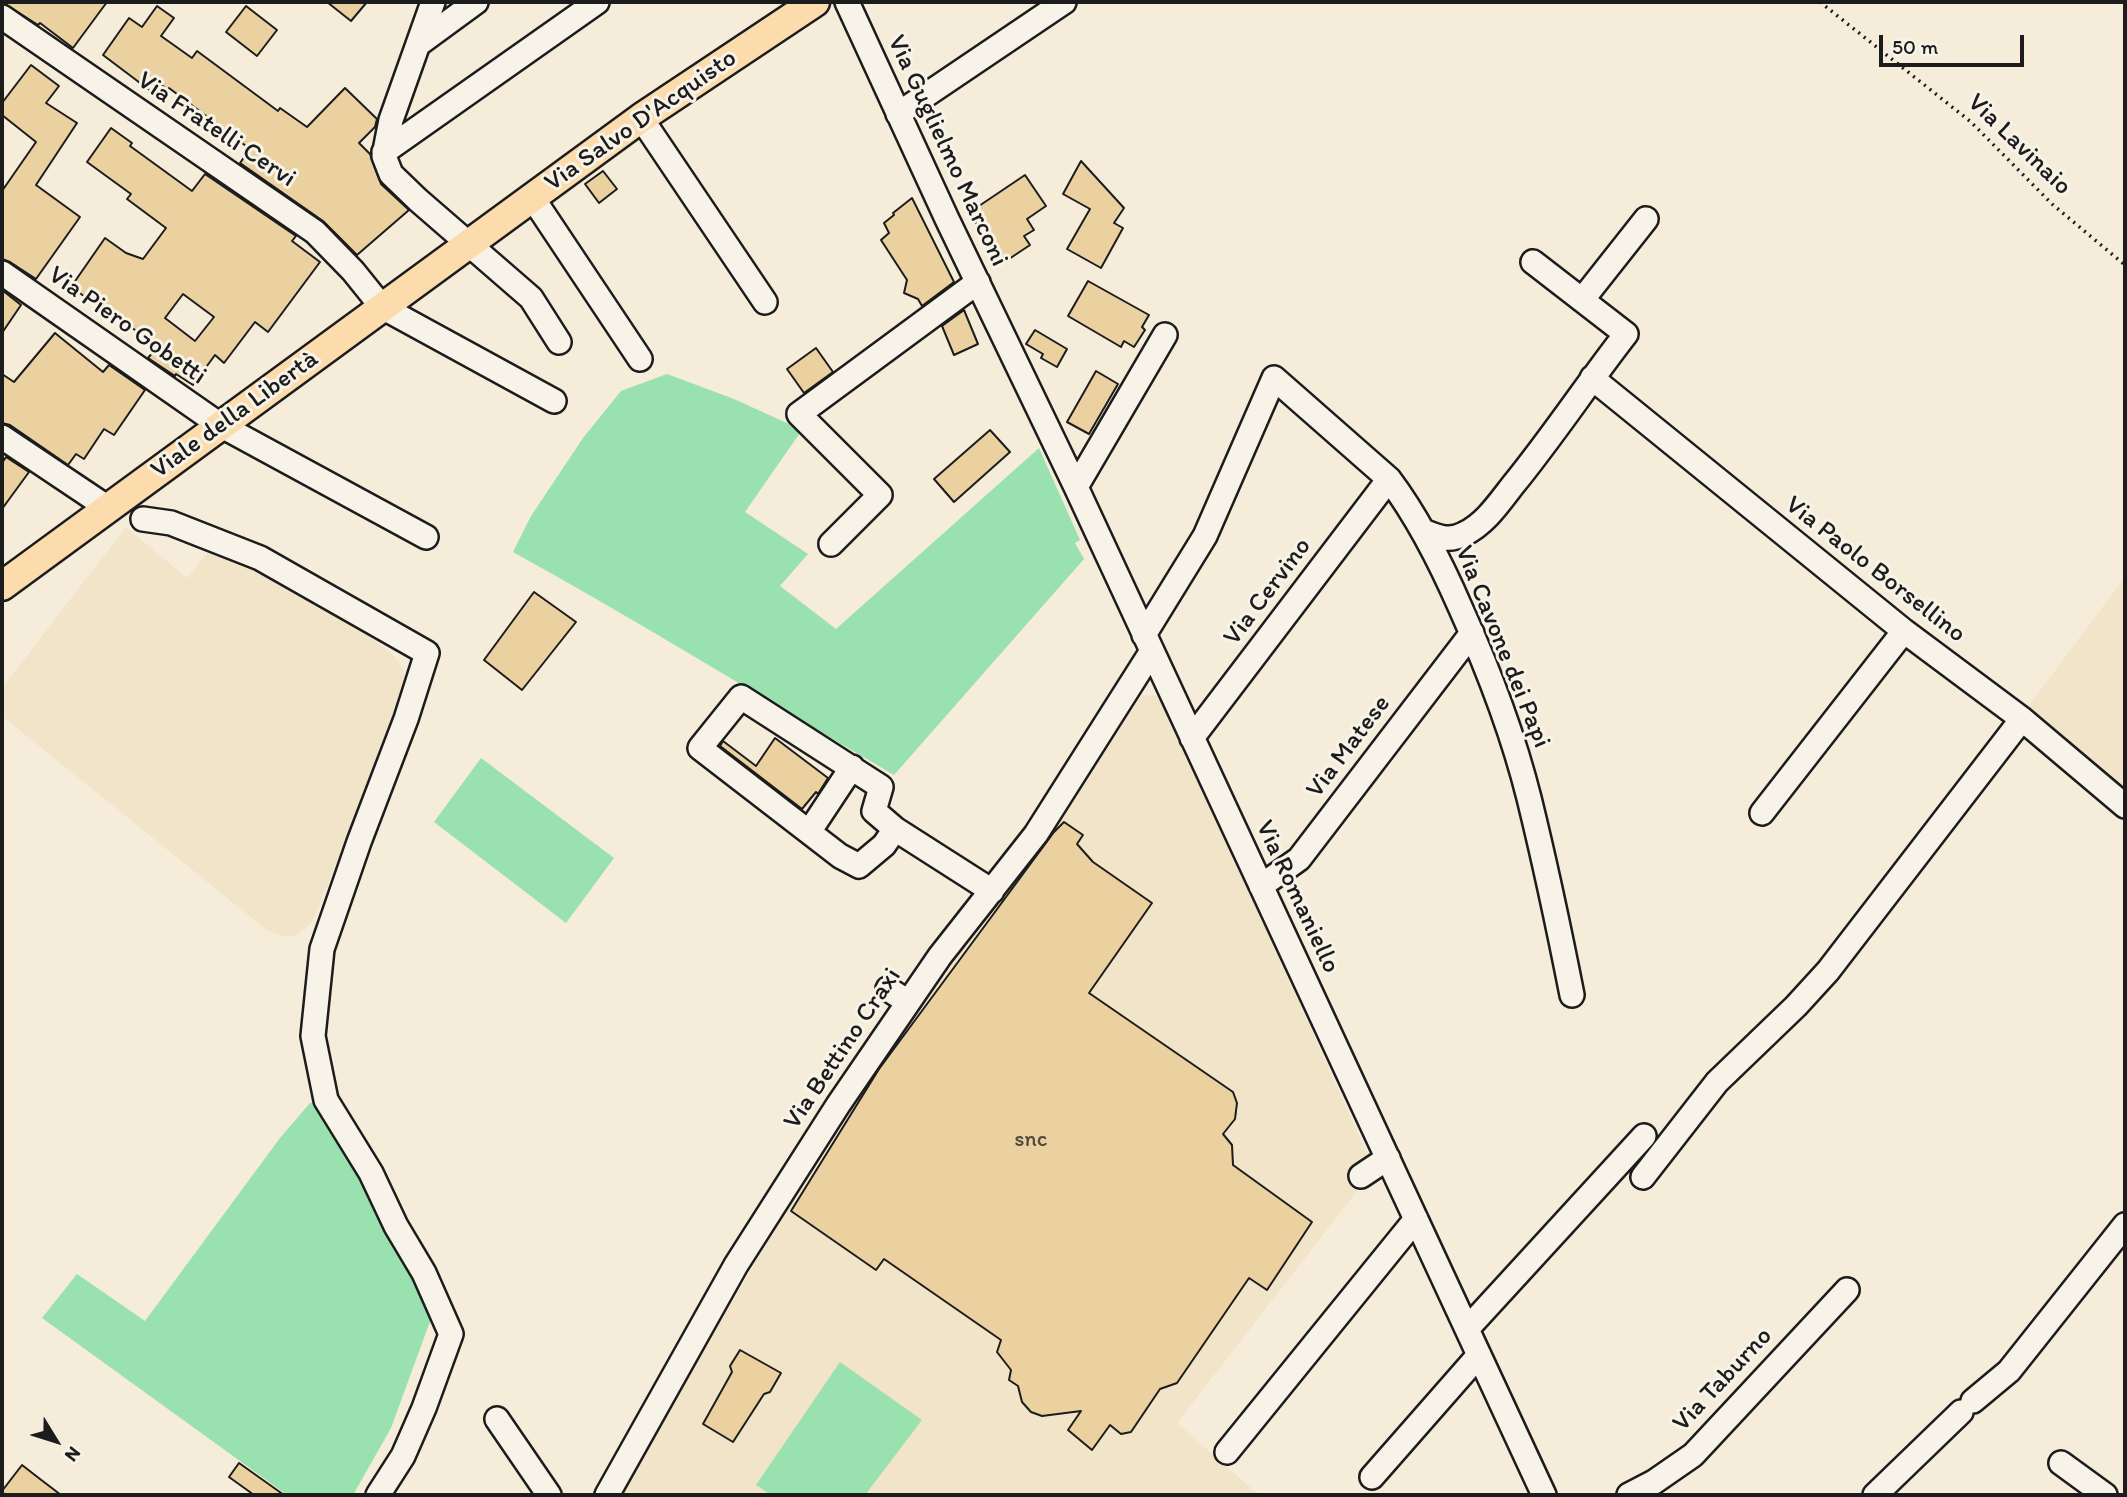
<!DOCTYPE html>
<meta charset="utf-8">
<style>
body{margin:0}
#map{position:relative;width:2127px;height:1497px;overflow:hidden;background:#f5ecda;font-family:Itim,sans-serif}
canvas{display:block}
.frame{position:absolute;inset:0;border:4px solid #1c1c1c;pointer-events:none}
.north{position:absolute;left:21px;top:1406px;width:70px;height:70px;-webkit-text-stroke:5px #f7f3e8;paint-order:stroke;rotate:128deg;font-size:19px;font-weight:700;line-height:28px;text-align:center;color:#1c1c1c}
.north::after{content:'';display:block;margin:auto;width:24px;height:32px;background:#1c1c1c;clip-path:polygon(50% 0,100% 100%,50% 72%,0 100%)}
.scale{position:absolute;left:1879px;top:35px;width:145px;height:32px;box-sizing:border-box;border:4px solid #1c1c1c;border-top:0;padding-left:9px;font-size:21px;line-height:24px;white-space:nowrap;color:#1c1c1c;-webkit-text-stroke:5px #f7f3e8;paint-order:stroke}
</style>
<div id="map">
<canvas width="2127" height="1497"></canvas>
<div class="frame"></div>
<div class="north">N</div>
<div class="scale">50 m</div>
</div>
<script>
const g = document.querySelector('canvas').getContext('2d');
g.lineJoin = 'round';
function fillPath(path, color) {
  g.fillStyle = color;
  g.fill(path, 'evenodd');
}
function trace(path, color, width, dash) {
  g.strokeStyle = color;
  g.lineWidth = width;
  g.lineCap = dash ? 'butt' : 'round';
  g.setLineDash(dash || []);
  g.stroke(path);
}
function label(font, color, halo, rows, align = 'center') {
  g.font = font + ' Itim,sans-serif';
  g.lineWidth = 6;
  g.setLineDash([]);
  g.textBaseline = 'middle';
  g.strokeStyle = halo;
  g.fillStyle = color;
  for (const [text, x, y, turn = 0] of rows) {
    g.save();
    g.translate(x, y);
    g.rotate((+turn || 0) * Math.PI / 180);
    g.textAlign = isNaN(turn) ? turn : align;
    if (halo) g.strokeText(text, 0, 0);
    g.fillText(text, 0, 0);
    g.restore();
  }
}
const built = new Path2D(`
 M 126,527 L 187,578 L 210,550 L 284,584 L 346,618 L 391,653 L 399,662 L 404,673 L 404,695 L 316,914 L 310,924 L 296,935 L 287,937 L 268,931 L 2,716 L 2,688 Z
 M 2125,577 L 2125,793 L 2024,712 Z
 M 1142,695 L 1161,696 L 1374,1169 L 1177,1423 L 1259,1495 L 619,1495 L 844,1111 L 1011,878 L 1061,817 Z`);
const green = new Path2D(`
 M 667,374 L 734,399 L 802,430 L 745,512 L 808,554 L 780,586 L 836,629 L 1039,448 L 1080,540 L 1075,543 L 1084,559 L 894,775 C 767,701 642,623 513,552 L 531,516 L 583,438 L 621,391 Z
 M 481,758 L 614,858 L 566,923 L 434,822 Z
 M 310,1103 L 317,1103 L 416,1276 L 432,1316 L 391,1428 L 353,1495 L 287,1495 L 42,1318 L 77,1274 L 145,1321 L 280,1138 Z
 M 840,1362 L 922,1420 L 865,1495 L 771,1495 L 756,1485 Z`);
const building = new Path2D(`
 M 2,2 L 107,2 L 73,48 L 40,23 L 38,25 Z
 M 327,2 L 367,2 L 351,21 Z
 M 157,6 L 174,18 L 161,36 L 192,58 L 197,51 L 278,111 L 280,108 L 307,127 L 345,88 L 377,119 L 375,127 L 359,143 L 370,154 L 381,184 L 409,210 L 357,255 L 323,221 L 240,163 L 250,149 L 169,88 L 168,90 L 159,83 L 152,92 L 103,55 L 129,18 L 142,27 Z
 M 246,6 L 277,30 L 257,56 L 226,32 Z
 M 31,65 L 59,86 L 46,103 L 77,123 L 36,185 L 80,217 L 36,279 L 10,262 L 2,259 L 2,191 L 36,142 L 2,115 L 2,103 Z
 M 111,128 L 132,143 L 130,146 L 192,191 L 205,174 L 296,236 L 292,241 L 320,262 L 268,332 L 255,322 L 224,363 L 215,355 L 193,385 L 176,374 L 175,376 L 148,358 L 157,347 L 100,303 L 98,306 L 71,287 L 105,238 L 126,253 L 143,259 L 166,228 L 127,199 L 131,194 L 87,162 ZM 183,294 L 214,317 L 195,341 L 165,318 Z
 M 1081,161 L 1124,208 L 1114,223 L 1123,228 L 1101,268 L 1067,249 L 1090,209 L 1063,194 Z
 M 603,171 L 617,189 L 599,203 L 585,184 Z
 M 1025,175 L 1046,206 L 1027,219 L 1034,230 L 1024,236 L 1030,245 L 1003,263 L 972,217 L 976,214 L 973,210 Z
 M 912,198 L 954,282 L 922,306 L 918,299 L 904,293 L 907,280 L 881,240 L 889,233 L 884,223 L 894,215 L 893,213 Z
 M 1088,281 L 1149,315 L 1142,327 L 1145,330 L 1134,347 L 1124,341 L 1121,347 L 1068,316 Z
 M 2,290 L 21,305 L 2,333 Z
 M 964,310 L 978,344 L 954,355 L 942,326 Z
 M 1035,330 L 1067,349 L 1057,367 L 1041,358 L 1043,354 L 1026,344 Z
 M 55,333 L 103,372 L 109,365 L 145,390 L 114,435 L 104,429 L 84,459 L 76,454 L 68,465 L 10,425 L 2,423 L 2,374 L 14,382 Z
 M 816,348 L 833,372 L 804,393 L 787,369 Z
 M 1096,371 L 1118,384 L 1089,434 L 1067,422 Z
 M 990,430 L 1010,452 L 954,502 L 934,479 Z
 M 6,457 L 29,472 L 2,509 L 2,463 Z
 M 534,592 L 576,622 L 522,690 L 484,660 Z
 M 775,738 L 828,778 L 818,794 L 816,792 L 802,809 L 720,746 L 723,741 L 756,766 Z
 M 1064,822 L 1083,835 L 1077,844 L 1093,862 L 1152,903 L 1089,993 L 1233,1092 L 1237,1103 L 1235,1119 L 1223,1134 L 1232,1145 L 1233,1165 L 1312,1222 L 1267,1290 L 1249,1278 L 1177,1383 L 1160,1389 L 1131,1432 L 1121,1434 L 1110,1425 L 1092,1450 L 1068,1430 L 1081,1411 L 1042,1416 L 1031,1412 L 1022,1402 L 1018,1386 L 1009,1380 L 1011,1370 L 997,1352 L 1001,1340 L 884,1259 L 876,1270 L 791,1211 L 879,1069 L 1054,832 Z
 M 740,1350 L 781,1373 L 770,1392 L 764,1394 L 733,1442 L 703,1424 L 732,1372 L 730,1366 Z
 M 239,1463 L 284,1495 L 254,1495 L 229,1477 Z
 M 22,1465 L 40,1479 L 61,1495 L 2,1495 L 2,1491 Z`);
const path = new Path2D(`
 M 1820,2 L 1971,122 L 2052,204 L 2125,265`);
const minor = new Path2D(`
 M 433,2 L 391,120 L 384,156 L 391,174 L 418,200 L 531,298 L 559,342
 M 847,2 L 947,219 L 1076,487 L 1544,1495
 M 2,17 L 315,232 L 353,271 L 382,307 L 554,401
 M 420,43 L 476,2
 M 898,114 L 1064,2
 M 641,118 L 765,302
 M 384,152 L 597,2
 M 532,197 L 640,359
 M 2,273 L 220,425 L 426,537
 M 1582,300 L 1646,219
 M 1592,378 L 1904,631 L 2022,719 L 2125,806
 M 2,437 L 108,508
 M 1076,487 L 1165,335
 M 143,519 L 171,523 L 260,558 L 427,653 L 406,719 L 359,842 L 322,949 L 313,1036 L 326,1100 L 371,1173 L 396,1226 L 424,1273 L 451,1334 L 424,1408 L 403,1456 L 378,1495
 M 1423,531 C 1438,537 1449,542 1464,534 C 1485,524 1499,503 1513,485 C 1553,436 1587,384 1626,334 L 1533,262
 M 831,544 L 880,495 L 799,414 L 978,282
 M 1144,635 L 1205,536 L 1274,378 L 1389,479 C 1419,519 1441,563 1461,609 C 1488,669 1513,734 1529,798 C 1545,863 1559,929 1572,995
 M 1192,738 L 1389,479
 M 1762,813 L 1904,631
 M 895,829 L 884,845 L 859,866 L 840,856 L 700,748 L 741,697 L 881,787 L 874,811 L 895,829 L 992,891
 M 809,832 L 852,767
 M 1261,886 L 1299,859 L 1472,633
 M 888,989 L 908,1002
 M 1361,1176 L 1388,1158
 M 1643,1177 L 1717,1082 L 1796,1006 L 1828,971 L 2022,719
 M 1467,1329 L 1644,1136
 M 1973,1401 L 2009,1371 L 2125,1225
 M 497,1419 L 549,1495
 M 1227,1452 L 1416,1219
 M 2061,1463 L 2105,1495
 M 1372,1477 L 1479,1355
 M 607,1495 L 736,1265 L 838,1105 L 940,956 L 1036,834 L 1152,651
 M 1629,1495 L 1654,1482 L 1693,1455 L 1847,1290
 M 1875,1495 L 1961,1412`);
const major = new Path2D(`
 M 2,586 L 641,118 L 815,2`);
const numberNames = [
 ["snc",1031,1140]
];
const streetNames = [
 ["Via Salvo D'Acquisto",641,121,-35],
 ["Via Fratelli Cervi",216,130,34],
 ["Via Lavinaio",2019,145,44],
 ["Via Guglielmo Marconi",947,151,65],
 ["Via Piero Gobetti",127,326,35],
 ["Viale della Libertà",235,415,-36],
 ["Via Paolo Borsellino",1875,570,38],
 ["Via Cervino",1268,592,-53],
 ["Via Cavone dei Papi",1502,647,68],
 ["Via Matese",1349,747,-53],
 ["Via Romaniello",1297,897,65],
 ["Via Bettino Craxi",843,1049,-56],
 ["Via Taburno",1723,1380,-47]
];
fillPath(built, '#f2e4c9');
fillPath(green, '#99e1af');
fillPath(building, '#ebd0a0');
trace(building, '#1c1c1c', 2);
trace(minor, '#1c1c1c', 28);
trace(major, '#1c1c1c', 33);
trace(path, '#1c1c1c', 3.5, [2, 5]);
trace(minor, '#f7f3e8', 23);
trace(major, '#fcdcac', 28);
label('23px', '#50493d', null, numberNames);
label('26px', '#1c1c1c', '#f7f3e8', streetNames);
</script>
